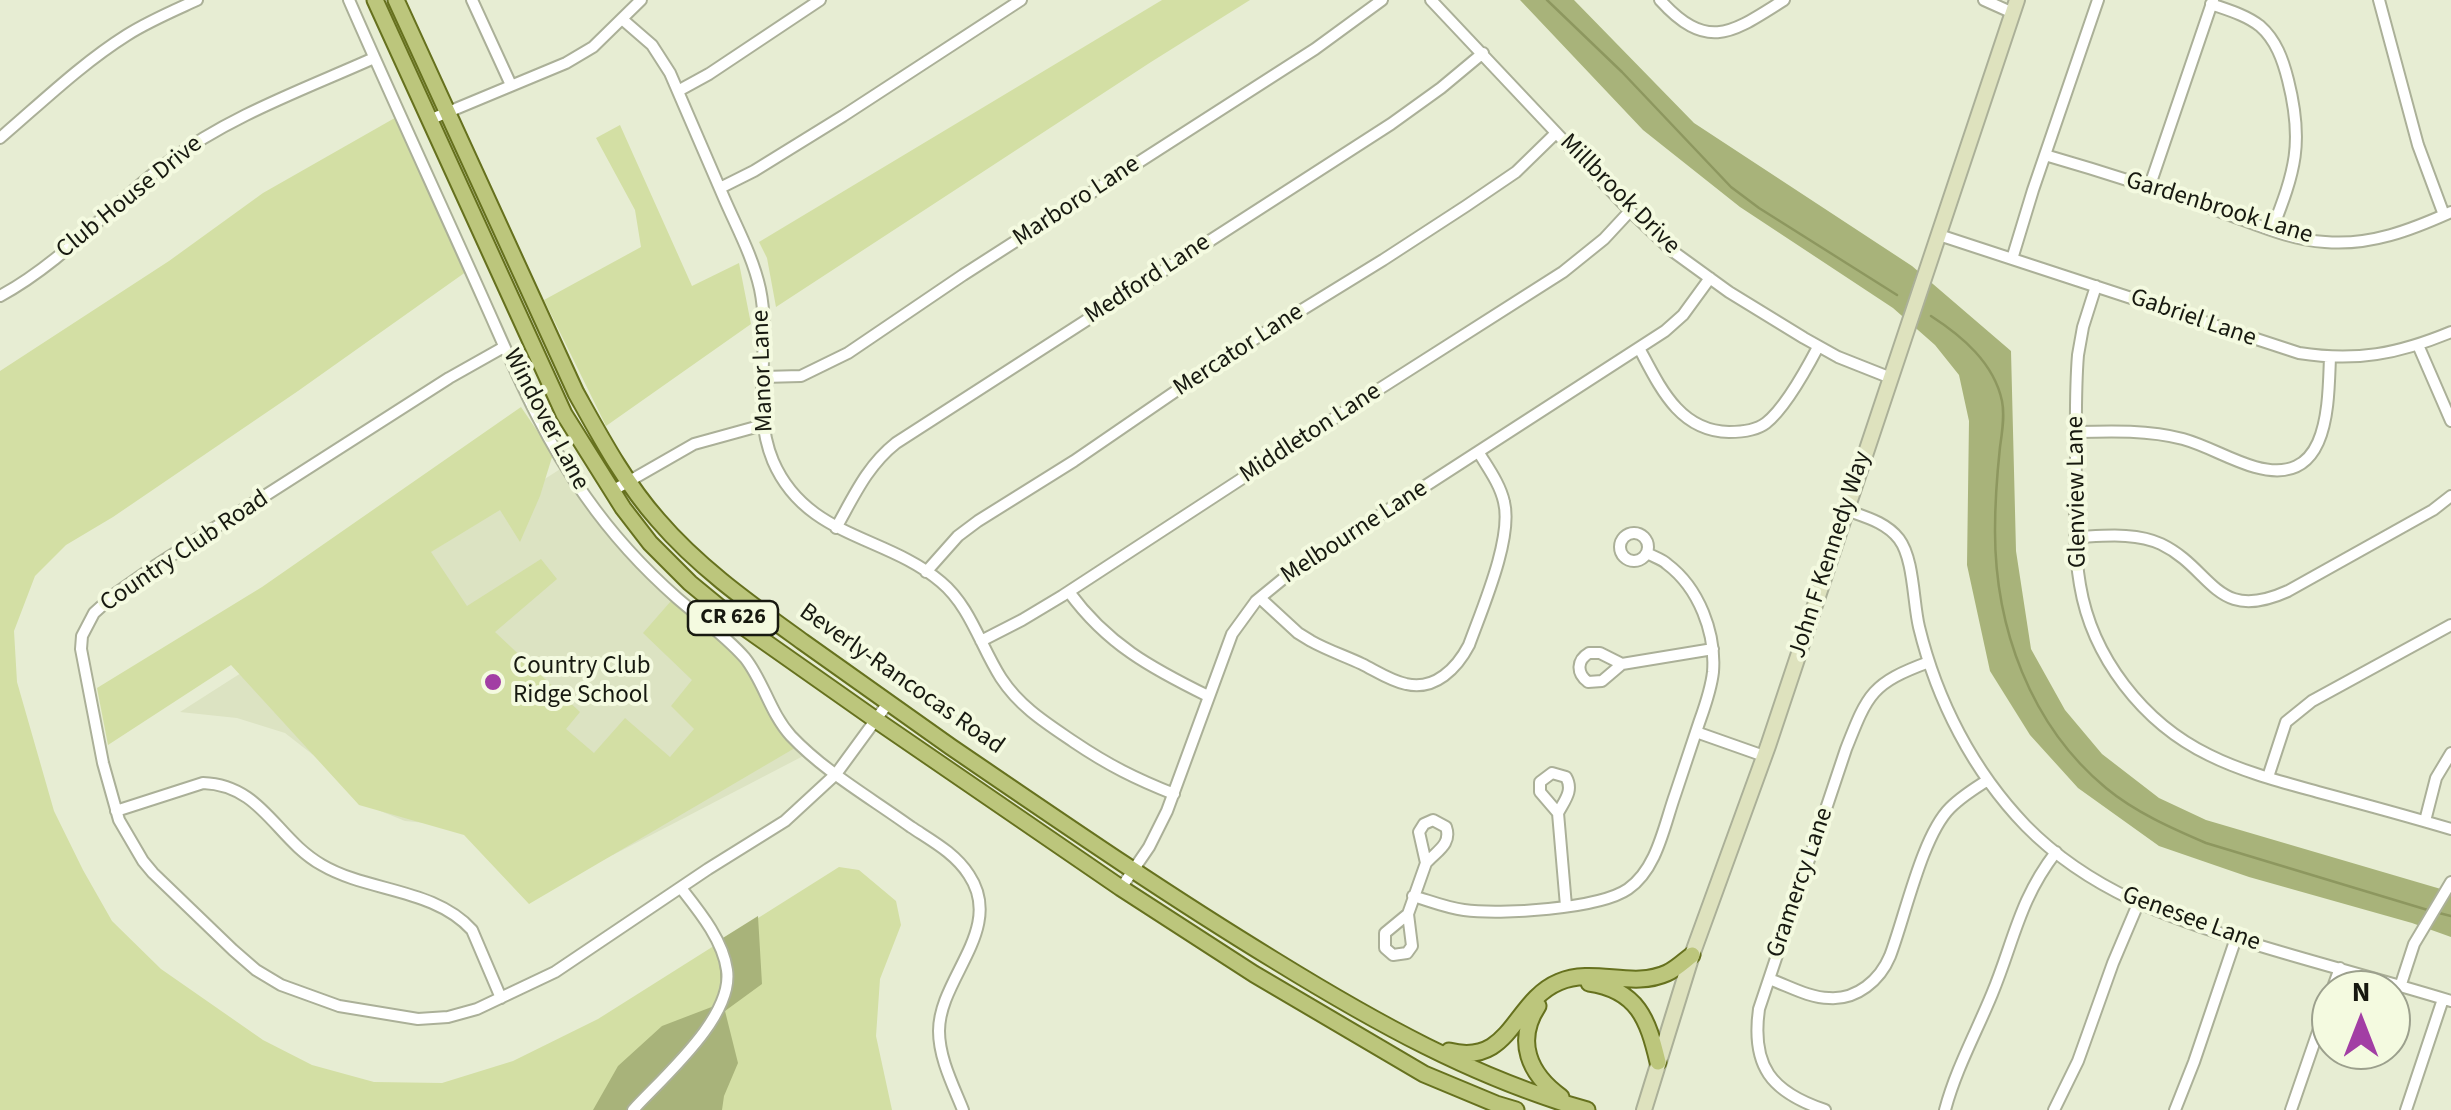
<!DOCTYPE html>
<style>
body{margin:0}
#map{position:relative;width:2451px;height:1110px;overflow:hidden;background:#e7edd3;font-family:"Source Sans 3",sans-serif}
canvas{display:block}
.north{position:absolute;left:2311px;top:970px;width:100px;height:100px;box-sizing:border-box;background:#f4fae0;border:2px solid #9ca08d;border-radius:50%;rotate:0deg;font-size:28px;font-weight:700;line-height:40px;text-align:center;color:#171910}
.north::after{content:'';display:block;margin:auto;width:35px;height:45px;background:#a23ea4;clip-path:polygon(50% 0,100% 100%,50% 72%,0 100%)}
</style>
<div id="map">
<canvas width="2451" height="1110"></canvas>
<div class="north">N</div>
</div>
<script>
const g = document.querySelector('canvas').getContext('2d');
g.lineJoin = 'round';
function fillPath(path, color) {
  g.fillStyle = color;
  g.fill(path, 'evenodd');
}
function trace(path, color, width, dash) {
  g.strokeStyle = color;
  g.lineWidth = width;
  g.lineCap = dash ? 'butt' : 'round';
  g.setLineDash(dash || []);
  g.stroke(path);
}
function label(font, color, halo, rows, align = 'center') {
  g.font = font + ' "Source Sans 3",sans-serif';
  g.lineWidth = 8;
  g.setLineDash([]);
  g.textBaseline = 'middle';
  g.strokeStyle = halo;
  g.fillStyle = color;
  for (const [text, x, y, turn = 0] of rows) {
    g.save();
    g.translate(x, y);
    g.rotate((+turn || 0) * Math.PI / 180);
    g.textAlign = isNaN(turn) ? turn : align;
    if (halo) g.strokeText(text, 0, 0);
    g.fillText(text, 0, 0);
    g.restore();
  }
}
const built = new Path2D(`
 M 565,466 L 643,565 L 730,642 L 776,715 L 809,753 L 532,897 L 457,826 L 405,821 L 358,802 L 326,765 L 285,733 L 237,718 L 180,712 Z`);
const green = new Path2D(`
 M 1162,0 L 1250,0 L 1151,62 L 776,307 L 767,258 L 759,242 Z
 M 400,115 L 470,269 L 298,391 L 113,517 L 66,545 L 35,576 L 14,631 L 17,682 L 54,811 L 83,870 L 112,921 L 161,969 L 263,1040 L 312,1065 L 374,1082 L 442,1083 L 513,1061 L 598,1019 L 839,867 L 859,870 L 896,901 L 901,925 L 880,979 L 876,1036 L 892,1110 L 0,1110 L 0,371 L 169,261 L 263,193 Z
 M 620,125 L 692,286 L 739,263 L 751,324 L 606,426 L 544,300 L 641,247 L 635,210 L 596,138 Z
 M 521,407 L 553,454 L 540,496 L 520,542 L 500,510 L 431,552 L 467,606 L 541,559 L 557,579 L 495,632 L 580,712 L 566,729 L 594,753 L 625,718 L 670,757 L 694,729 L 671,706 L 692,680 L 643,633 L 671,601 L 745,658 L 800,745 L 529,904 L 464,835 L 359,805 L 231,665 L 108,745 L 97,688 L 262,587 Z`);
const forest = new Path2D(`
 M 1520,0 L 1574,0 L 1694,123 L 1912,266 L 2011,351 L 2016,551 L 2031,649 L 2065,710 L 2102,754 L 2159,798 L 2206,820 L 2451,892 L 2451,937 L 2412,923 L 2249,877 L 2159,846 L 2078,788 L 2030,735 L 1990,671 L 1967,565 L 1969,421 L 1959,375 L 1935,345 L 1893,308 L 1740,207 L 1643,130 Z
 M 758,916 L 762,984 L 725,1011 L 738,1063 L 724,1096 L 722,1110 L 593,1110 L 618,1066 L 662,1026 L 722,1003 L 718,941 Z`);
const stream = new Path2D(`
 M 1547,0 L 1622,72 L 1731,187 L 1759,208 L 1897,295
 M 1931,316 C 1962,336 1994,363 2002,401 C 2005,416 2002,433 2000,447 C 1997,475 1995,502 1995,531 C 1995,627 2030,725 2106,788 C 2135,812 2171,828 2206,843 L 2431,911
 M 2439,913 L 2451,916`);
const street = new Path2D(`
 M 349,0 C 393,101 440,202 485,303 C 515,370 543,438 586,497 C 612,534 643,568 677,598 C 700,618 725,635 745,658 C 764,682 770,713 791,736 C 825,772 871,798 911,827 C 932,841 955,853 969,875 C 1005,929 939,978 939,1031 C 939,1058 953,1085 963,1110
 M 472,0 L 511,85
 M 1431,0 L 1630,211 L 1671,250 L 1729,292 L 1804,338 L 1838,357 L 1891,378
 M 1660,0 C 1708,53 1733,32 1784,0
 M 1984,0 L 2013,13
 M 2379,0 L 2418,145 L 2444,215
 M 2211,4 C 2228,10 2246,15 2260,26 C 2276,40 2283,60 2288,80 C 2304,143 2295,171 2272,230
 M 622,19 L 652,45 L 670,73 C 688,115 706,156 724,198 C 737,228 753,257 760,289 C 772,346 750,406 773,461 C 806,538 886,535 941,582 C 970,606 981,647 1001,678 C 1020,707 1046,723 1074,742 C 1108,765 1136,779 1174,794
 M 678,91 L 709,74 L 820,0
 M 429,120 L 566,63 L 593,47 L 641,0
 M 0,138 C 41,103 81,64 127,35 C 149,21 173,11 197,0
 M 2045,155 C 2104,172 2163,191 2221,212 C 2254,223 2289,240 2325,242 C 2370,246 2411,230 2451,212
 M 720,188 L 754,171 L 843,116 L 1021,0
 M 2149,188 L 2213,0
 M 1939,235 L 2299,353 C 2356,362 2398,354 2451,332
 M 2012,259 L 2033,190 L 2098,0
 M 2096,286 L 2083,327 L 2078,355 C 2075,391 2076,427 2076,462 C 2075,503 2073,545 2080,585 C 2092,657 2143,723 2209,755 C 2243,772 2282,782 2318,792 C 2363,804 2407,816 2451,829
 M 0,296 C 63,262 111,205 168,162 C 229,116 305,89 374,58
 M 2418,345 L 2451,421
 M 504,347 L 449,378 L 155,566 L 115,594 L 94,613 L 82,636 L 81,649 L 103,763 L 119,820 L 143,861 L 153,873 L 233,950 L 256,970 L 281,985 L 339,1006 L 418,1019 L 448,1017 L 477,1009 L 555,972 L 708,869 L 785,821 L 836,774 L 888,703
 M 1639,348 C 1660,387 1679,431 1729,432 C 1741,432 1757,430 1766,423 C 1785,408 1807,368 1818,347
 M 763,377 L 801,376 L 848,353 L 963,275 L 1315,49 L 1382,0
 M 2076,432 C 2112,431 2149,430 2183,439 C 2208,446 2230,460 2255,467 C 2330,488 2328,405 2330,357
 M 612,491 L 694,444 L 763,425
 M 1846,510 C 1865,517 1886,522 1899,539 C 1914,559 1913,602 1919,627 C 1937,701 1973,771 2026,826 C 2090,891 2169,918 2254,944 C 2319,964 2386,981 2451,1001
 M 836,528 C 854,496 867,466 896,443 L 1391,124 L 1441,88 L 1483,53
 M1620 547a14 14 0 1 1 28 0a14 14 0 1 1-28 0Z
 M 2076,537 C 2103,536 2136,532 2161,544 C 2213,569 2215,624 2288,591 L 2433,510 L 2451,496
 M 926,572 L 958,536 L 978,521 L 1074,461 L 1227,356 L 1383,260 L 1466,206 L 1516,172 L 1556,133
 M 1069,592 C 1107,644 1151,668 1208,696
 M 1260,598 L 1298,633 L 1311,641 C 1327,650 1345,656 1362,664 C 1376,671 1391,681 1406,684 C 1435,691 1457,668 1469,645 C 1482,609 1513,538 1504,502 C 1500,484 1488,468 1479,453
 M 981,641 L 1022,620 L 1062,596 L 1373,393 L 1563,272 L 1604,239 L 1630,211
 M 1589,653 L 1600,653 L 1622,664 L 1602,681 L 1588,682 C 1576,673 1577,660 1589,653 Z
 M 1622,664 L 1713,649
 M 1696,732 L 1764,756
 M 1552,773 L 1566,777 C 1574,791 1564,801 1558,813 L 1540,792 L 1540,782 Z
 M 2268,777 L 2286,722 L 2312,701 L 2451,625
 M 116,811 L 203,783 C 262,785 276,839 322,865 C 368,892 434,888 472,930 L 501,998
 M 1558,813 L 1566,906
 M 1433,820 L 1446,827 C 1452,844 1437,851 1426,863 L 1419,832 L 1424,824 Z
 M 2425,821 L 2436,778 L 2451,753
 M 1121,888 L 1149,847 L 1167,811 L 1232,634 L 1256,601 L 1289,574 L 1665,331 L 1683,315 L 1710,278
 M 1413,896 C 1430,901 1447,908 1464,910 C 1500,915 1599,909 1628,889 C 1657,869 1664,826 1675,795 C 1683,771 1691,747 1699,723 C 1705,706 1711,690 1713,672 C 1716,633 1699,588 1667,564 C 1662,559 1654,557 1647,553
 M 1408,914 L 1412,946 L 1407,953 L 1393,955 L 1385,948 L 1385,933 Z
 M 1408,914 L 1426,863
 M 1769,979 C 1787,985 1809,998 1829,998 C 1857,1000 1880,980 1890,956 C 1905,917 1922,836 1950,808 C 1961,797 1975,788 1988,780
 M 2400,987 L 2414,944 L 2451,882
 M 2332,990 L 2340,968
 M 633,1110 C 662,1078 734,1017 727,970 C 723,940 699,911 681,888
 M 1825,1110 C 1771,1092 1751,1066 1759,1009 L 1846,749 C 1868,693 1872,683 1929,662
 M 1945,1110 C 1956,1069 1976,1033 1992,994 C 2014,941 2019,900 2056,852
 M 2054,1110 L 2078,1061 L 2113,963 L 2138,904
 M 2175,1110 L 2194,1062 L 2236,938
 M 2291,1110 L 2331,994
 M 2406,1110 L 2443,999`);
const secondary = new Path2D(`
 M 1644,1110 L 1692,955 L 1768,746 L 2017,0`);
const primary = new Path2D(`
 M 375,0 L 564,414 L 623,508 L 650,543 L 690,583 L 741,625 L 876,720 L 1121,888 L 1254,974 L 1424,1074 L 1496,1104 L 1516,1110
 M 396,0 L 576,393 C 600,436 625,483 658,520 C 699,568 752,605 803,642 C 852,677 901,712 951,747 C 1058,820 1164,893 1274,960 C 1373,1021 1474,1078 1587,1110
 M 1589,983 C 1638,990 1648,1020 1658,1062
 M 1538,1006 C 1515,1041 1529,1074 1561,1097
 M 1449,1051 C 1511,1067 1513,1001 1559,982 C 1594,967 1632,989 1667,973 C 1676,969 1684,961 1692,955`);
const markers = [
 [493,682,10,"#a23ea4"]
];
const shields = [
 [733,618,90]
];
const shieldNames = [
 ["CR 626",733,618]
];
const streetNames = [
 ["Millbrook Drive",1619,195,45],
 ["Club House Drive",130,198,-39],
 ["Marboro Lane",1077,202,-33],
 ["Gardenbrook Lane",2219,209,17],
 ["Medford Lane",1148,280,-33],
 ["Gabriel Lane",2193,319,19],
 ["Mercator Lane",1239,351,-33],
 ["Manor Lane",764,371,-92],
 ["Windover Lane",545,420,62],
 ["Middleton Lane",1311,434,-33],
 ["Glenview Lane",2078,492,-91],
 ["Melbourne Lane",1355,533,-33],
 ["Country Club Road",185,552,-34],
 ["John F Kennedy Way",1831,555,-72],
 ["Beverly-Rancocas Road",901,680,35],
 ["Gramercy Lane",1801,883,-71],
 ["Genesee Lane",2191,920,20]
];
const poiNames = [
 ["Country Club",513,668],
 ["Ridge School",513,697]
];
fillPath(built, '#dce3c2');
fillPath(green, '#d3dfa4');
fillPath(forest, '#a8b37a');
trace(stream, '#8d975f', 2.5);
trace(street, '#abb098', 14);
trace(secondary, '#abb098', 18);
trace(primary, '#66711e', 19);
trace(street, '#fff', 10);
trace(secondary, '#dee2be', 14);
trace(primary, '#bcc67c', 15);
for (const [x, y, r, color] of markers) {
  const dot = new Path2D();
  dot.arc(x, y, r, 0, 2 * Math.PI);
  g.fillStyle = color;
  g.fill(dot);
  trace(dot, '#f4fae0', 4);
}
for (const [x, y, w] of shields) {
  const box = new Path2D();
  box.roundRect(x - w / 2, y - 17, w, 34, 8);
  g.fillStyle = '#f4fae0';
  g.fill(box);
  trace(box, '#171910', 2.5);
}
label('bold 22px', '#171910', null, shieldNames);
label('25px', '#171910', '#f4fae0', streetNames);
label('25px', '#171910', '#f4fae0', poiNames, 'left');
</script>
